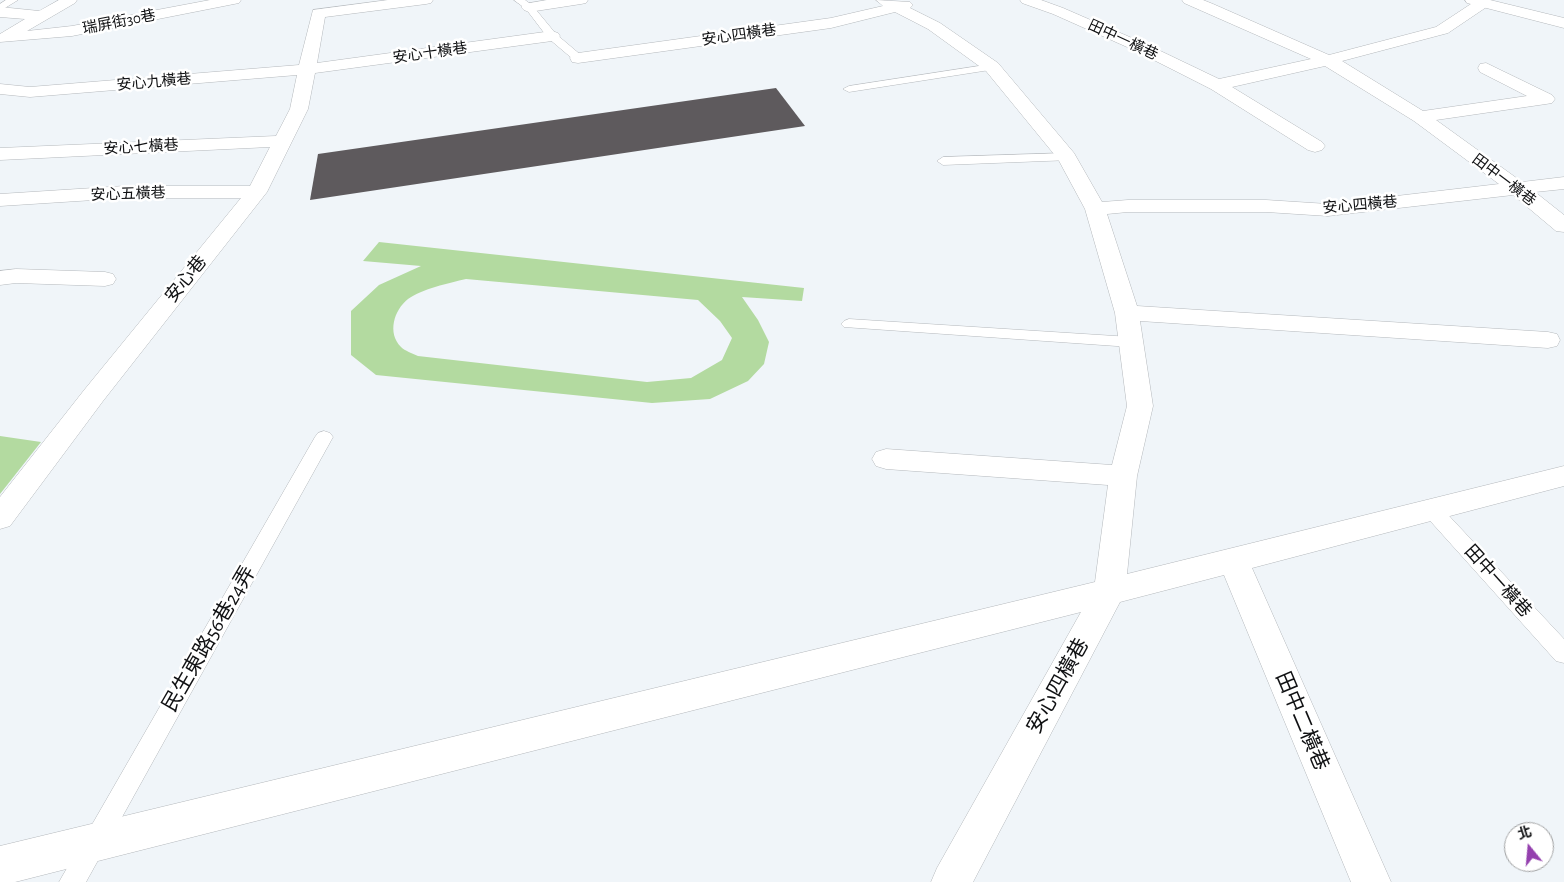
<!DOCTYPE html>
<meta charset="utf-8">
<style>
body{margin:0}
#map{position:relative;width:1564px;height:882px;overflow:hidden;background:#f0f5f9;font-family:"Alegreya Sans","Noto Sans TC",sans-serif}
canvas{display:block}
.north{position:absolute;left:1504px;top:822px;width:50px;height:50px;box-sizing:border-box;background:#fff;border:1px solid #9fa0a1;border-radius:50%;rotate:343deg;font-size:14px;font-weight:700;line-height:20px;text-align:center;color:#101113}
.north::after{content:'';display:block;margin:auto;width:18px;height:22px;background:#9440ae;clip-path:polygon(50% 0,100% 100%,50% 72%,0 100%)}
</style>
<div id="map">
<canvas width="1564" height="882"></canvas>
<div class="north">北</div>
</div>
<script>
const g = document.querySelector('canvas').getContext('2d');
g.lineJoin = 'round';
function fillPath(path, color) {
  g.fillStyle = color;
  g.fill(path, 'evenodd');
}
function trace(path, color, width, dash) {
  g.strokeStyle = color;
  g.lineWidth = width;
  g.lineCap = dash ? 'butt' : 'round';
  g.setLineDash(dash || []);
  g.stroke(path);
}
function label(font, color, halo, rows, align = 'center') {
  g.font = font + ' "Alegreya Sans","Noto Sans TC",sans-serif';
  g.lineWidth = 5;
  g.setLineDash([]);
  g.textBaseline = 'middle';
  g.strokeStyle = halo;
  g.fillStyle = color;
  for (const [text, x, y, turn = 0] of rows) {
    g.save();
    g.translate(x, y);
    g.rotate((+turn || 0) * Math.PI / 180);
    g.textAlign = isNaN(turn) ? turn : align;
    if (halo) g.strokeText(text, 0, 0);
    g.fillText(text, 0, 0);
    g.restore();
  }
}
const green = new Path2D(`
 M 379,242 L 804,288 L 802,301 L 742,297 L 758,320 L 769,342 L 764,364 L 748,381 L 710,399 L 652,403 L 376,375 L 351,355 L 351,311 L 379,285 L 421,266 L 363,261 ZM 466,279 L 698,300 L 720,321 L 732,338 L 722,360 L 691,378 L 647,382 L 418,356 C 412,353 405,351 401,347 C 387,333 394,310 408,299 C 422,289 449,283 466,279 Z
 M 0,436 L 41,442 L 0,494 Z`);
const building = new Path2D(`
 M 776,88 L 805,126 L 310,200 L 318,154 Z`);
const service = new Path2D(`
 M 6,0 L 18,0 L 0,11 L 0,4 Z
 M 514,0 L 525,0 L 532,5 L 556,34 L 582,56 L 583,58 L 582,60 L 574,60 L 548,38 L 526,9 Z
 M 992,64 L 996,65 L 997,67 L 996,69 L 849,92 L 843,89 L 849,86 Z
 M 1067,153 L 1073,157 L 1071,160 L 943,165 L 937,161 L 943,157 Z
 M 849,319 L 1131,337 L 1137,338 L 1139,342 L 1137,346 L 1131,347 L 844,327 L 841,324 L 844,321 Z
 M 324,431 L 330,433 L 333,437 L 86,882 L 59,882 L 315,437 L 318,433 Z
 M 1431,502 L 1438,504 L 1564,639 L 1564,663 L 1556,661 L 1424,514 L 1422,509 L 1424,504 Z`);
const minor = new Path2D(`
 M 59,0 L 77,0 L 75,3 L 27,31 L 72,26 L 210,0 L 241,0 L 239,3 L 234,4 L 72,36 L 0,42 L 0,34 L 25,19 L 0,17 L 0,7 L 39,11 Z
 M 388,0 L 433,0 L 431,3 L 426,4 L 325,17 L 317,63 L 552,31 L 558,33 L 560,36 L 558,39 L 552,41 L 315,73 L 308,109 L 267,192 L 103,401 L 10,526 L 0,529 L 0,497 L 85,389 L 241,198 L 125,198 L 0,206 L 0,194 L 125,186 L 250,186 L 270,147 L 0,160 L 0,148 L 276,136 L 290,109 L 297,75 L 30,97 L 0,94 L 0,84 L 30,87 L 299,65 L 313,10 Z
 M 547,0 L 588,0 L 586,3 L 581,4 L 529,12 L 524,10 L 521,7 L 524,4 Z
 M 876,0 L 910,2 L 913,5 L 910,8 L 940,23 L 998,63 L 1074,153 L 1102,202 L 1128,200 L 1266,200 L 1328,204 L 1499,184 L 1414,121 L 1325,66 L 1232,87 L 1322,142 L 1325,146 L 1322,150 L 1315,152 L 1308,150 L 1211,89 L 1136,51 L 1053,14 L 1022,3 L 1020,0 L 1041,0 L 1063,8 L 1148,45 L 1219,79 L 1311,59 L 1184,3 L 1182,0 L 1203,0 L 1213,4 L 1329,55 L 1436,27 L 1477,0 L 1488,0 L 1491,3 L 1488,6 L 1448,33 L 1342,61 L 1423,111 L 1527,96 L 1480,72 L 1478,68 L 1480,64 L 1486,63 L 1552,95 L 1555,99 L 1552,103 L 1546,104 L 1436,120 L 1522,182 L 1564,177 L 1564,189 L 1535,192 L 1564,215 L 1564,232 L 1556,231 L 1513,195 L 1328,216 L 1266,212 L 1128,212 L 1107,214 L 1137,306 L 1548,332 L 1557,334 L 1560,340 L 1557,346 L 1548,348 L 1140,321 L 1153,406 L 1137,476 L 1127,574 L 1564,466 L 1564,486 L 1252,568 L 1391,882 L 1351,882 L 1224,575 L 1120,602 L 973,882 L 931,882 L 937,868 L 1081,612 L 15,882 L 0,882 L 0,846 L 1095,582 L 1108,485 L 886,469 L 876,466 L 872,459 L 876,452 L 886,449 L 1112,465 L 1127,406 L 1115,313 L 1085,209 L 1058,159 L 986,71 L 928,29 L 895,12 L 831,28 L 578,63 L 572,62 L 570,58 L 572,54 L 578,53 L 831,18 L 883,6 Z
 M 16,269 L 105,272 L 113,274 L 116,279 L 113,284 L 105,286 L 16,283 L 0,285 L 0,271 Z`);
const tertiary = new Path2D(`
 M 1465,0 L 1490,0 L 1564,18 L 1564,28 L 1467,3 Z`);
const farStreetnames = [
 ["瑞屏街30巷",119,22,-11],
 ["安心四橫巷",739,35,-8],
 ["田中一橫巷",1123,40,25],
 ["安心十橫巷",430,53,-8],
 ["安心九橫巷",154,82,-5],
 ["安心七橫巷",141,147,-3],
 ["田中一橫巷",1504,180,37],
 ["安心五橫巷",128,194,-2],
 ["安心四橫巷",1360,205,-5]
];
const streetNames = [
 ["安心巷",186,279,-51],
 ["田中一橫巷",1498,581,48]
];
const nearStreetnames = [
 ["民生東路56巷24弄",209,639,-60],
 ["安心四橫巷",1058,686,-61],
 ["田中二橫巷",1302,721,67]
];
fillPath(green, '#b3daa0');
fillPath(building, '#5e5a5d');
trace(service, '#b4b8bc', 1);
trace(minor, '#b4b8bc', 1);
trace(tertiary, '#b4b8bc', 1);
fillPath(service, '#fff');
fillPath(minor, '#fff');
fillPath(tertiary, '#fff');
label('15px', '#101113', '#fff', farStreetnames);
label('18px', '#101113', '#fff', streetNames);
label('21px', '#101113', '#fff', nearStreetnames);
</script>
